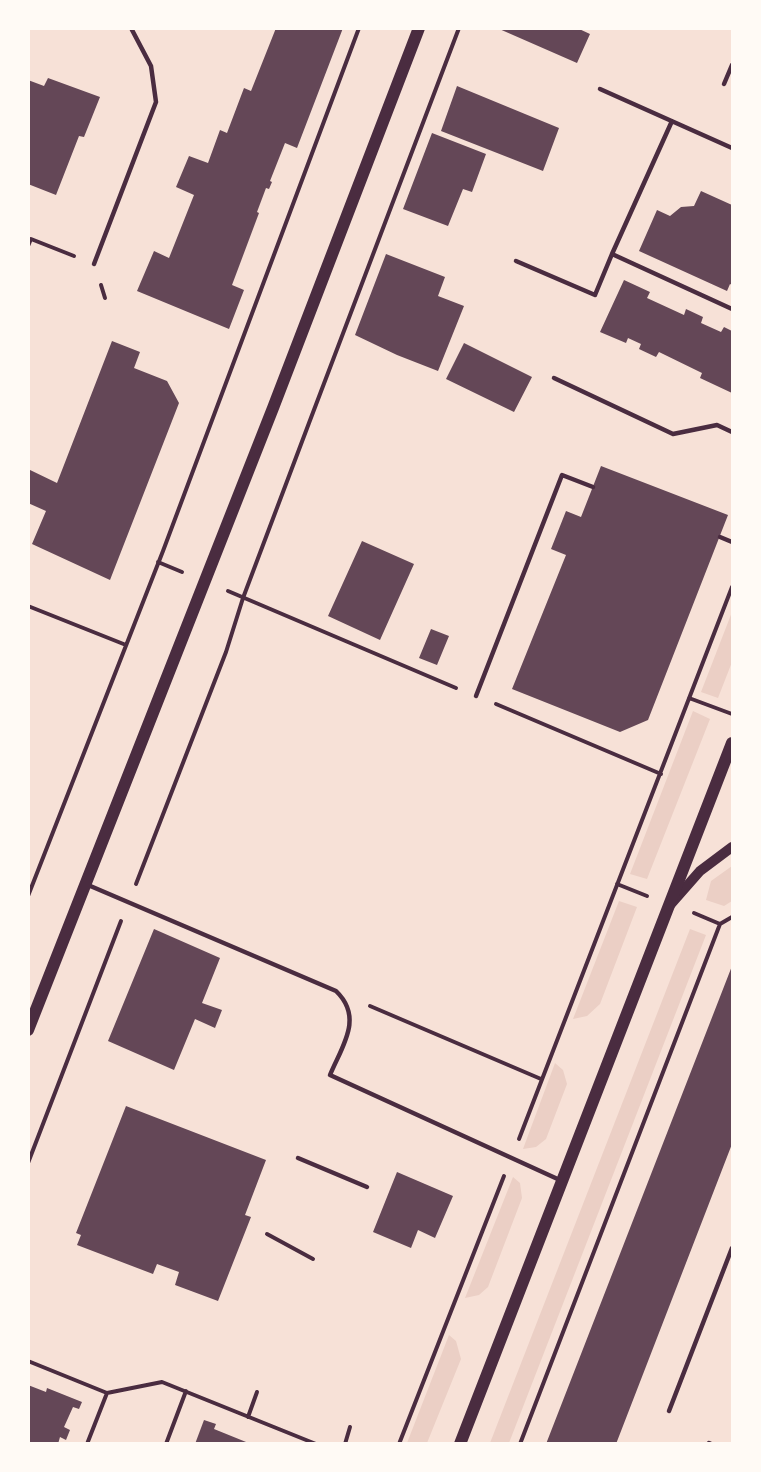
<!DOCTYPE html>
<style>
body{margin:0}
#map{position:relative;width:761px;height:1472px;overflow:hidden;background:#f7e1d7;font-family:Lato,sans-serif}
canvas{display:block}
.frame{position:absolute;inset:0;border:30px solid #fffaf5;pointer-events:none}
</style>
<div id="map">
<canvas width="761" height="1472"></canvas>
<div class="frame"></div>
</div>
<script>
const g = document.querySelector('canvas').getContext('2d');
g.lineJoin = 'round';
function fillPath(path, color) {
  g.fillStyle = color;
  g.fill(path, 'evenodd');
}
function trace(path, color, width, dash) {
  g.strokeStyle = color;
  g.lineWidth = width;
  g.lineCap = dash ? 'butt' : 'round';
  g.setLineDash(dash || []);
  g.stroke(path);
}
const green = new Path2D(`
 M 732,612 L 732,662 L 718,698 L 701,692 Z
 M 693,711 L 710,719 L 647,879 L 630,874 Z
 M 732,866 L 732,901 L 724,906 L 706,900 L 711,881 Z
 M 619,901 L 637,907 L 600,1004 L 587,1016 L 573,1019 Z
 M 690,929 L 706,935 L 509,1443 L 490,1443 Z
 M 555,1063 L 563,1070 L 567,1084 L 546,1139 L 536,1147 L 523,1149 Z
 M 513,1177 L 520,1183 L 522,1198 L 488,1287 L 479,1295 L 465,1298 Z
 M 449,1335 L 456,1341 L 461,1359 L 427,1443 L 407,1443 Z`);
const building = new Path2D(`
 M 276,28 L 343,28 L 297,148 L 285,143 L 270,181 L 272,182 L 269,189 L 266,188 L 257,212 L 259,213 L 232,285 L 244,290 L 229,329 L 137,291 L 154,251 L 169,258 L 194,195 L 176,187 L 189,156 L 208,163 L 220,130 L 227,133 L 244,88 L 251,91 Z
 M 497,28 L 577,28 L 590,34 L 577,63 Z
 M 48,78 L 100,97 L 84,137 L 79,136 L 56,195 L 28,184 L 28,80 L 44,86 Z
 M 457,86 L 559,128 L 543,171 L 441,131 Z
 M 432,133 L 486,154 L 472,192 L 463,189 L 448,226 L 403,209 Z
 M 701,191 L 732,205 L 732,285 L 730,284 L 727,291 L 639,251 L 657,210 L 670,216 L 681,207 L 694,206 Z
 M 386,254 L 445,277 L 438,296 L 464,306 L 438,371 L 397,355 L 355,335 Z
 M 624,280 L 650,292 L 647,298 L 684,315 L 686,309 L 703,317 L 701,323 L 721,332 L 724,327 L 732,331 L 732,393 L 700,378 L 702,373 L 659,352 L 656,357 L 639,349 L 641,344 L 628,338 L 626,343 L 600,332 Z
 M 112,341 L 140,352 L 134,368 L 167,381 L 179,403 L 110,580 L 32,544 L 46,511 L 28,503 L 28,469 L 57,483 Z
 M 464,343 L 532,377 L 514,412 L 446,379 Z
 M 601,466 L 728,515 L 648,720 L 620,732 L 512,689 L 566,555 L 551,549 L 566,511 L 581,517 Z
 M 362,541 L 414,564 L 380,640 L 328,616 Z
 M 431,629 L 449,636 L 437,665 L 419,658 Z
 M 154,929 L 220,958 L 202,1003 L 222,1010 L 215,1028 L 195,1019 L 174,1070 L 108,1041 Z
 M 732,966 L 732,1144 L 616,1444 L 546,1444 Z
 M 126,1106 L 266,1160 L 245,1215 L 251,1217 L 218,1301 L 175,1285 L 179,1272 L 157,1264 L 153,1274 L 77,1245 L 81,1235 L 76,1233 Z
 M 397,1172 L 453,1196 L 435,1238 L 418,1230 L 411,1248 L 373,1232 Z
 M 28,1385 L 46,1392 L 47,1388 L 82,1402 L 79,1409 L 73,1407 L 64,1427 L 70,1430 L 66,1440 L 60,1437 L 58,1444 L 28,1444 Z
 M 204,1420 L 216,1424 L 214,1429 L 251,1444 L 195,1444 Z`);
const path = new Path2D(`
 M 28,246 L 31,239 L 74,256
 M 101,285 L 105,298
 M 158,562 L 182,572
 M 228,591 L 456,688
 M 28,606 L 126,645
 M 689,698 L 732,714
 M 496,704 L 661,774
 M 136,884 L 226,652 L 243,598 L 309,423 L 459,28
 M 617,884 L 647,896
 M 28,896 L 163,551 L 359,28
 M 694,913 L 720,924
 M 370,1006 L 541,1079
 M 519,1139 L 732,587
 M 28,1163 L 121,921
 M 267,1234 L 313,1259
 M 28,1361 L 107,1393 L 162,1382 L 316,1444
 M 248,1417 L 257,1392
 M 87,1444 L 107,1393
 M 166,1444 L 186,1391
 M 345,1444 L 350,1427
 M 399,1444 L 504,1176
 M 520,1444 L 720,924 L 732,917`);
const service = new Path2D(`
 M 724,84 L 732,65
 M 600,89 L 732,148
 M 672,121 L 612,254 L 732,309
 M 516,261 L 595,295 L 612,254
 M 94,264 L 156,102 L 151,66 L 131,28
 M 554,378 L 673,434 L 717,425 L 732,432
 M 720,537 L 732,542
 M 476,696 L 562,475 L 593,487
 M 88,885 L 336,991 C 364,1018 342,1046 330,1075 L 562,1181
 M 298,1158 L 367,1187
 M 669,1411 L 732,1248
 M 709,1443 L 711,1444`);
const tertiary = new Path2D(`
 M 671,904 L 700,871 L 732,847`);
const secondary = new Path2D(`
 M 28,1030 L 273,408 L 419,28
 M 460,1444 L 732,743`);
fillPath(green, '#ebcfc5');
fillPath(building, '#644757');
trace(path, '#4a2c40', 4);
trace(service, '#4a2c40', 4.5);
trace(tertiary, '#4a2c40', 10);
trace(secondary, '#4a2c40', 12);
</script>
